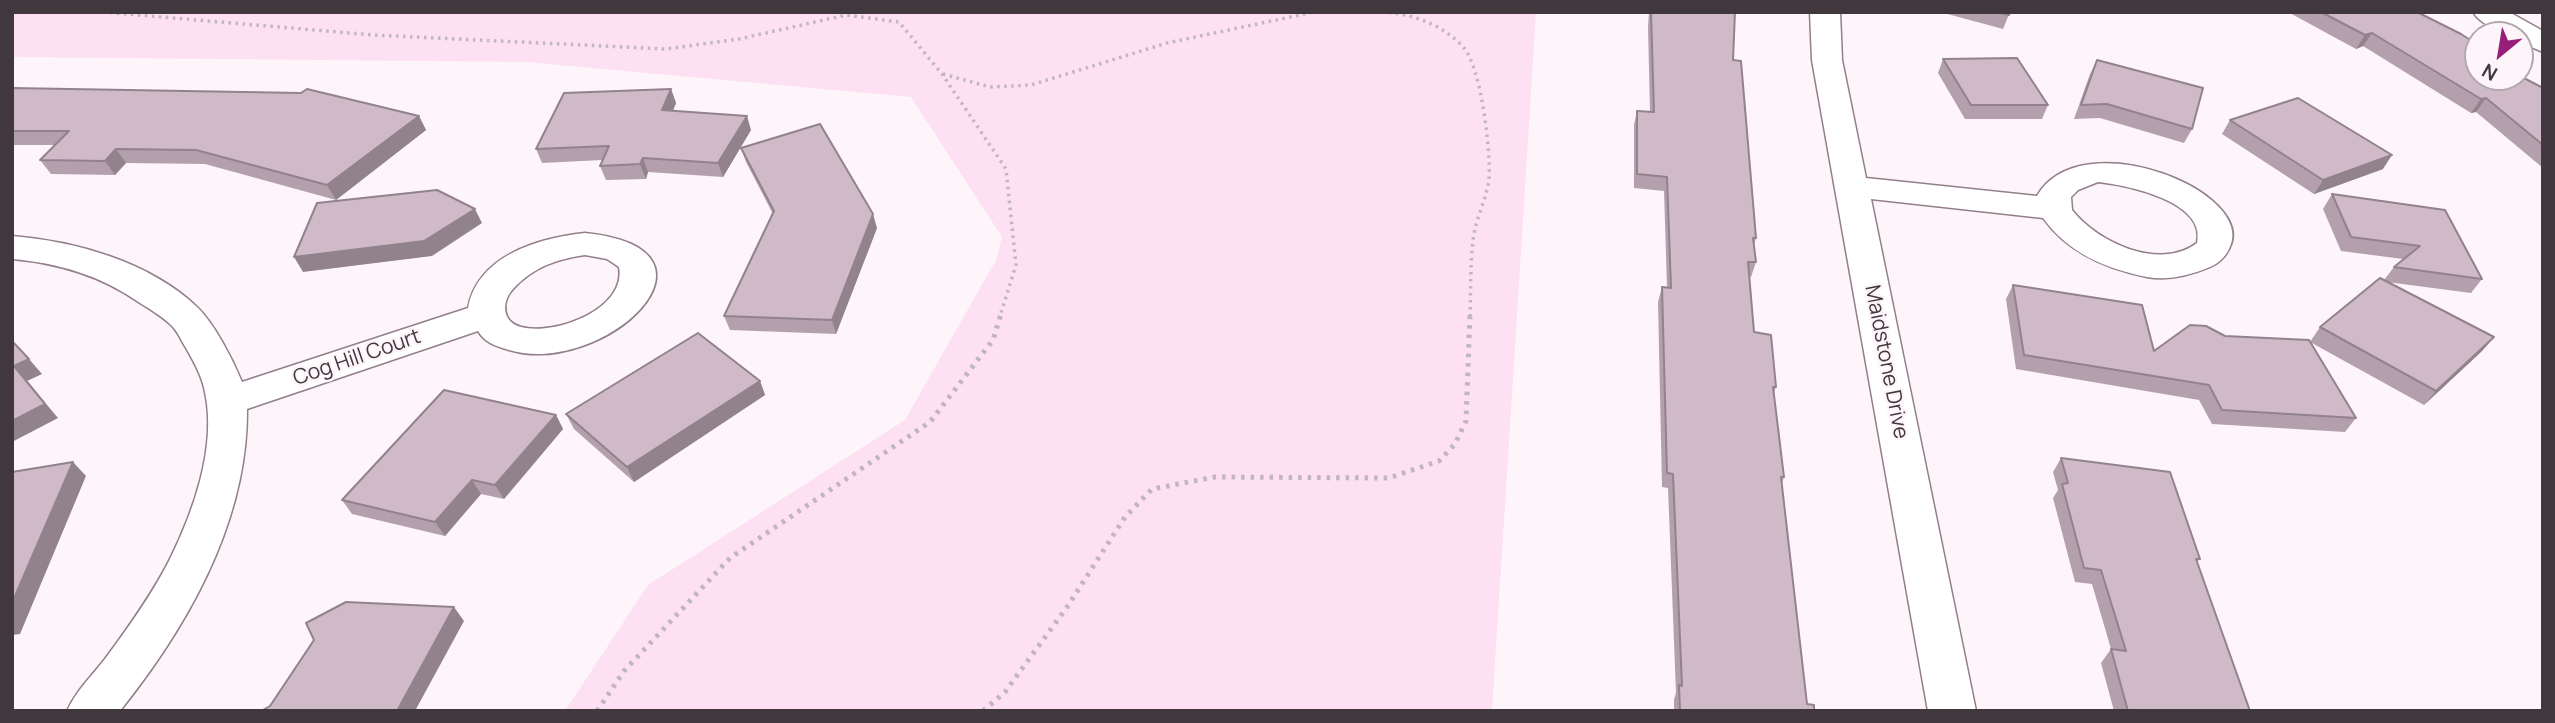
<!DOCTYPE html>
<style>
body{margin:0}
#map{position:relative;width:2555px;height:723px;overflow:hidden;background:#fef5fb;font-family:Manrope,sans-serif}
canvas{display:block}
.frame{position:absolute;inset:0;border:14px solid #41383d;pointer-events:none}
.north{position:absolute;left:2464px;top:21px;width:70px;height:70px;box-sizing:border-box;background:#fef5fb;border:2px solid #b2a9af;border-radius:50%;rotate:210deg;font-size:19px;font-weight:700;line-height:28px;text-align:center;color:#41383d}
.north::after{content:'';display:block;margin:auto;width:24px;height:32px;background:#971f7a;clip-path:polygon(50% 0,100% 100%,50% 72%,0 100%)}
</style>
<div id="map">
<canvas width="2555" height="723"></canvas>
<div class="frame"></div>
<div class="north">N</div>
</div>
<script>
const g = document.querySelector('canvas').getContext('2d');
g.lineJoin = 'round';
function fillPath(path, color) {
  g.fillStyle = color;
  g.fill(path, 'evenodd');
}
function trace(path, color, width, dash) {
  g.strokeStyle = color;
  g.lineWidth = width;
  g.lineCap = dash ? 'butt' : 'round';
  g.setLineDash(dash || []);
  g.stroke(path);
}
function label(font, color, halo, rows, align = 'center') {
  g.font = font + ' Manrope,sans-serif';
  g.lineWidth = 5;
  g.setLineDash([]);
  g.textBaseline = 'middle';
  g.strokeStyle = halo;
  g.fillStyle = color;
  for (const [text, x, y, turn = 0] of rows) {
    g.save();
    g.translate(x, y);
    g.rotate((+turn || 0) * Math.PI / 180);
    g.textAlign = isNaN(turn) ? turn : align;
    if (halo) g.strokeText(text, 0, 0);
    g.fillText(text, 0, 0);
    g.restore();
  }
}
const green = new Path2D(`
 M 12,12 L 1536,12 L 1492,711 L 565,711 L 648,585 L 905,420 L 996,260 L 1002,237 L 911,97 L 526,62 L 12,57 Z`);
const pathFar1 = new Path2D(`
 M 103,12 L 373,35 L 666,49 L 739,39 L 846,15 L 899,22 L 942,74 L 1006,169 L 1016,265 L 1000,316
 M 1382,12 C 1411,13 1444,25 1464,48 C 1481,68 1491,151 1489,178 C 1487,199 1475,219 1473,241 C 1470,265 1471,291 1470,316
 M 943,74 L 990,87 L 1031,85 L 1167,43 L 1314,12`);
const path = new Path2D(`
 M 597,711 L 624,671 L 730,558 L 930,422 L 993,340 L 1001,314
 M 983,711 L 1005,692 L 1067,607 L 1125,517 L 1152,489 L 1215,477 L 1389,478 L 1439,461 L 1455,444 L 1466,421 L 1470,314`);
const minor = new Path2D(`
 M 1810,12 L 1840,12 L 1842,60 L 1866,178 L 2037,196 C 2081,120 2260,193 2229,249 C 2225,257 2219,263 2210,267 C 2191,275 2168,281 2147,277 C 2106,269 2068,253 2043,218 L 1871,199 L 1976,711 L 1928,711 L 1812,60 ZM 2098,182 C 2126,185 2207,201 2197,243 C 2160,271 2098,243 2072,210 L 2071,197 L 2078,190 Z
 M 2473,12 L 2509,12 L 2543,31 L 2543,52 L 2520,42 L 2520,35 C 2504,35 2482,26 2473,12 Z
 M 585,233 C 742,249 604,378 509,350 C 496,346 485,343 478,331 L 247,409 C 248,521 188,626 120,711 L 67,711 C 76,691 91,677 105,659 C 128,628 151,596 169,561 C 193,513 217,447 205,392 C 202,376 194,362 186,348 C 181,340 178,332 172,326 C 162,316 148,308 137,301 C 99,275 58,263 12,259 L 12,236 C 75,241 150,262 197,307 C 214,323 233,360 242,382 L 468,308 C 478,255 539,238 585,233 ZM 585,255 L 607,259 L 619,267 C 627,309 555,336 521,327 C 502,322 501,302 513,289 C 533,267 557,259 585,255 Z`);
const wall = new Path2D(`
 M 1649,12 L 1735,12 L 1733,60 L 1756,238 L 1754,245 L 1756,262 L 1751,277 L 1750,277 L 1754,332 L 1776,387 L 1774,392 L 1784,477 L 1782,483 L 1807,704 L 1814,711 L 1674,711 L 1674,699 L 1676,693 L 1668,488 L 1662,487 L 1658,302 L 1662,287 L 1667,288 L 1664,191 L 1634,188 L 1634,125 L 1637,111 L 1650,112 L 1648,27 Z
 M 1940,12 L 2010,12 L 2003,29 Z
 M 2288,12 L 2417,12 L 2478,77 L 2543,88 L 2543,168 L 2476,112 L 2471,113 L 2363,46 L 2356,49 Z
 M 1943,59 L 2048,105 L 2042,119 L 1965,119 L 1938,73 Z
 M 2097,60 L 2192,129 L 2184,143 L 2100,118 L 2074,119 L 2090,74 Z
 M 12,88 L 419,116 L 426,130 L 336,200 L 205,164 L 126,163 L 115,175 L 51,174 L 40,160 L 55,145 L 12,145 Z
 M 671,89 L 676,103 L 673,111 L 751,130 L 723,177 L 648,172 L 646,179 L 606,180 L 600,166 L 602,160 L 542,163 L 536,149 Z
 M 2230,120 L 2383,169 L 2314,194 L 2222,134 Z
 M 741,148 L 877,228 L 836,334 L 730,330 L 724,316 L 773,214 L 746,162 Z
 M 2332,194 L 2482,279 L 2471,293 L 2387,282 L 2494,337 L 2482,351 L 2424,405 L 2310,342 L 2320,327 L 2384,280 L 2394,267 L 2403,259 L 2341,251 L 2323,209 Z
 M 2013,285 L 2154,351 L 2356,418 L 2345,432 L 2212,424 L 2199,400 L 2016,369 L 2006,299 Z
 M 760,381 L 765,395 L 634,482 L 574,429 L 566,414 Z
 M 556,415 L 563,429 L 504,499 L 481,494 L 445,536 L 352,514 L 342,500 Z
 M 2061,458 L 2200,559 L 2197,562 L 2250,711 L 2114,711 L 2101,663 L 2111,649 L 2092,584 L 2075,582 L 2053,498 L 2058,490 L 2053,472 Z`);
const shadedWall = new Path2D(`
 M 2372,33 L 2363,46 L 2356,49 L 2365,35 Z
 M 671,89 L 676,103 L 667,124 L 662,110 Z
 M 2486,98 L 2476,112 L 2471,113 L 2481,99 Z
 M 419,116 L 426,130 L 336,200 L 327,185 Z
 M 747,116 L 751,130 L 723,177 L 718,163 Z
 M 116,149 L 126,163 L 115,175 L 105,161 Z
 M 2392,155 L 2383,169 L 2314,194 L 2323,180 Z
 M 643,158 L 648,172 L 646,179 L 640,164 Z
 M 475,209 L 482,223 L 432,256 L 303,272 L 294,257 Z
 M 873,214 L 877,228 L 836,334 L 832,320 Z
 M 2494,337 L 2482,351 L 2424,405 L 2436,391 Z
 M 29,359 L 42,374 L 27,381 L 58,418 L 12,442 L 14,366 Z
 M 760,381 L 765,395 L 634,482 L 627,467 Z
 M 556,415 L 563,429 L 504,499 L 495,485 Z
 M 73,462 L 86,476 L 20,634 L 12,635 L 12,603 Z
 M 472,480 L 481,494 L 445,536 L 435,522 Z
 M 454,607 L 464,621 L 415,711 L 397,711 Z`);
const building = new Path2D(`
 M 1651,12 L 1735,12 L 1733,60 L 1741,61 L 1756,238 L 1753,238 L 1756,262 L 1748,262 L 1754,332 L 1771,335 L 1776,387 L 1773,387 L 1784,477 L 1781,477 L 1807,704 L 1814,705 L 1814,711 L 1680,711 L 1679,685 L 1682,686 L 1673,474 L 1667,473 L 1662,287 L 1671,288 L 1667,177 L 1637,174 L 1637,111 L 1654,112 Z
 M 1997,12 L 2010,12 L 2009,15 Z
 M 2321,12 L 2417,12 L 2461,34 L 2478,45 L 2478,77 L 2520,77 L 2520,76 L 2543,88 L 2543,145 L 2486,98 L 2481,99 L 2372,33 L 2365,35 Z
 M 2017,58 L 2048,105 L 1971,105 L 1943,59 Z
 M 2097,60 L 2203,88 L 2192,129 L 2107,104 L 2081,105 Z
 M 12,88 L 301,93 L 307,89 L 419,116 L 327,185 L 196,150 L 116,149 L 105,161 L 40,160 L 69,131 L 12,131 Z
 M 671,89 L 662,110 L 747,116 L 718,163 L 643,158 L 640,164 L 600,166 L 609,146 L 536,149 L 564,93 Z
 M 2298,98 L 2392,155 L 2323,180 L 2230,120 Z
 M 820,124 L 873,214 L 832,320 L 724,316 L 774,211 L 741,148 Z
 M 437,190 L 475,209 L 424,241 L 294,257 L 317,203 Z
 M 2332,194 L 2445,210 L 2482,279 L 2394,267 L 2420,246 L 2351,237 Z
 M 2380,278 L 2494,337 L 2436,391 L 2320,327 Z
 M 2013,285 L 2142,305 L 2154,351 L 2190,325 L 2206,326 L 2225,336 L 2309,340 L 2356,418 L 2222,410 L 2209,385 L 2024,355 Z
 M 698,333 L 760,381 L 627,467 L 566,414 Z
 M 12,341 L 29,359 L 14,366 L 45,404 L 12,421 Z
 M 444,390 L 556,415 L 495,485 L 472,480 L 435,522 L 342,500 Z
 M 2061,458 L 2170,472 L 2200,559 L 2196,559 L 2250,711 L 2128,711 L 2111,649 L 2126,651 L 2101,570 L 2084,568 L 2062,484 L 2068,483 Z
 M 73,462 L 12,603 L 12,472 Z
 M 346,602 L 454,607 L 397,711 L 261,711 L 270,706 L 314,640 L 306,623 Z`);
const streetNames = [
 ["Cog Hill Court",357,358,-19],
 ["Maidstone Drive",1886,362,79]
];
fillPath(green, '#fde0f2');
trace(minor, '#937e8b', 3);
trace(pathFar1, '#c0b7bd', 3.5, [2.5, 4.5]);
trace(path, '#c0b7bd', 5, [3.5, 6]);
fillPath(minor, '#fff');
fillPath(wall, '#b3a0ac');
fillPath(shadedWall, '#92828c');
fillPath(building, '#d0bac8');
trace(building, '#92828c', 2);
label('21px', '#41383d', '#fef5fb', streetNames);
</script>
